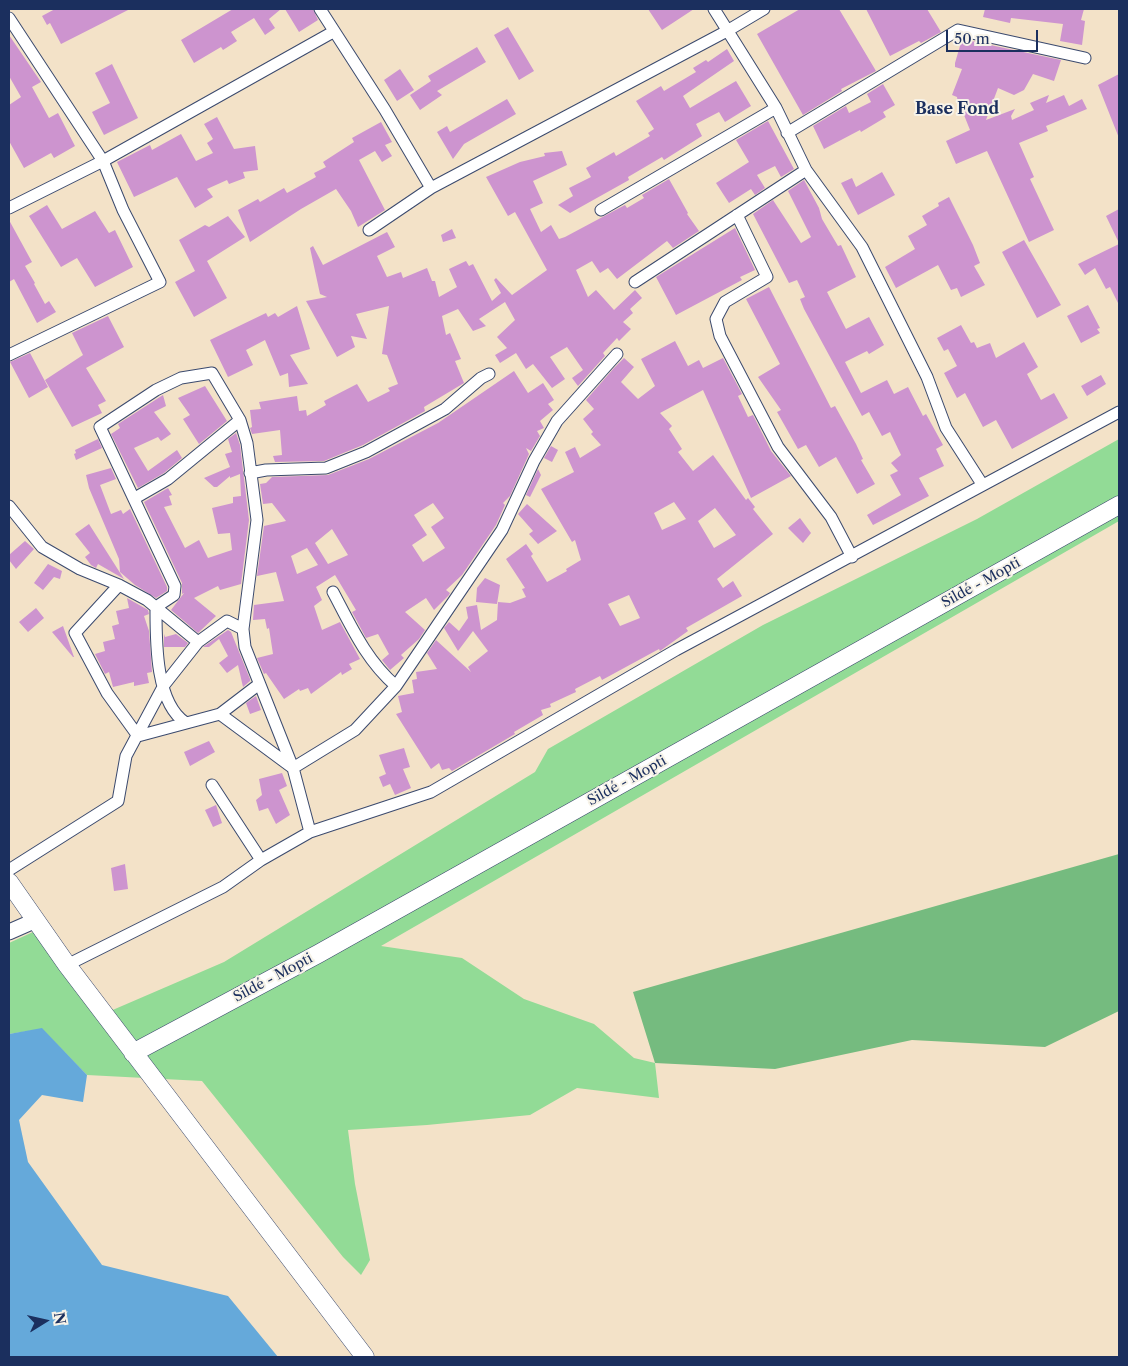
<!DOCTYPE html>
<meta charset="utf-8">
<style>
body{margin:0}
#map{position:relative;width:1128px;height:1366px;overflow:hidden;background:#f3e2c8;font-family:"Libre Caslon Text",serif}
canvas{display:block}
.frame{position:absolute;inset:0;border:10px solid #1b2f5e;pointer-events:none}
.north{position:absolute;left:20px;top:1296px;width:50px;height:50px;-webkit-text-stroke:4px #f7f3e8;paint-order:stroke;rotate:80deg;font-size:14px;font-weight:700;line-height:20px;text-align:center;color:#1b2f5e}
.north::after{content:'';display:block;margin:auto;width:18px;height:22px;background:#1b2f5e;clip-path:polygon(50% 0,100% 100%,50% 72%,0 100%)}
.scale{position:absolute;left:946px;top:30px;width:92px;height:22px;box-sizing:border-box;border:2px solid #1b2f5e;border-top:0;padding-left:6px;font-size:15px;line-height:18px;white-space:nowrap;color:#1b2f5e;-webkit-text-stroke:4px #f7f3e8;paint-order:stroke}
</style>
<div id="map">
<canvas width="1128" height="1366"></canvas>
<div class="frame"></div>
<div class="north">N</div>
<div class="scale">50 m</div>
</div>
<script>
const g = document.querySelector('canvas').getContext('2d');
g.lineJoin = 'round';
function fillPath(path, color) {
  g.fillStyle = color;
  g.fill(path, 'evenodd');
}
function trace(path, color, width, dash) {
  g.strokeStyle = color;
  g.lineWidth = width;
  g.lineCap = dash ? 'butt' : 'round';
  g.setLineDash(dash || []);
  g.stroke(path);
}
function label(font, color, halo, rows, align = 'center') {
  g.font = font + ' "Libre Caslon Text",serif';
  g.lineWidth = 4;
  g.setLineDash([]);
  g.textBaseline = 'middle';
  g.strokeStyle = halo;
  g.fillStyle = color;
  for (const [text, x, y, turn = 0] of rows) {
    g.save();
    g.translate(x, y);
    g.rotate((+turn || 0) * Math.PI / 180);
    g.textAlign = isNaN(turn) ? turn : align;
    if (halo) g.strokeText(text, 0, 0);
    g.fillText(text, 0, 0);
    g.restore();
  }
}
const green = new Path2D(`
 M 1119,439 L 1119,521 L 381,946 L 462,958 L 524,999 L 594,1024 L 634,1058 L 655,1063 L 659,1098 L 577,1088 L 530,1115 L 427,1125 L 348,1130 L 355,1184 L 370,1260 L 361,1275 L 343,1257 L 202,1081 L 87,1075 L 42,1029 L 9,1034 L 9,943 L 44,927 L 108,1012 L 224,962 L 535,772 L 548,749 L 763,625 L 977,519 Z`);
const forest = new Path2D(`
 M 1119,854 L 1119,1011 L 1045,1047 L 912,1040 L 775,1069 L 655,1063 L 633,992 Z`);
const water = new Path2D(`
 M 42,1028 L 87,1075 L 83,1102 L 42,1095 L 19,1120 L 28,1162 L 102,1265 L 228,1296 L 278,1357 L 9,1357 L 9,1034 Z`);
const building = new Path2D(`
 M 55,9 L 130,9 L 61,44 L 50,23 L 47,25 L 42,16 Z
 M 233,9 L 281,9 L 269,19 L 275,28 L 265,35 L 254,18 L 231,32 L 237,41 L 223,50 L 221,47 L 194,63 L 181,40 Z
 M 285,9 L 313,9 L 318,20 L 299,32 Z
 M 648,9 L 694,9 L 662,30 Z
 M 800,9 L 839,9 L 876,71 L 841,89 L 842,91 L 803,115 L 757,34 Z
 M 866,9 L 927,9 L 941,32 L 921,43 L 919,41 L 890,56 Z
 M 985,9 L 1084,9 L 1081,20 L 1085,21 L 1082,45 L 1060,41 L 1063,24 L 1011,18 L 1010,23 L 983,17 Z
 M 508,27 L 534,71 L 519,80 L 494,35 Z
 M 9,35 L 41,82 L 32,87 L 49,118 L 58,113 L 75,146 L 54,158 L 51,153 L 24,168 L 9,141 L 9,105 L 21,97 L 9,76 Z
 M 962,39 L 1061,60 L 1054,81 L 1033,74 L 1024,90 L 1014,95 L 998,88 L 986,120 L 1015,109 L 1011,116 L 1012,120 L 1034,110 L 1030,103 L 1049,95 L 1046,103 L 1064,95 L 1069,106 L 1082,99 L 1087,109 L 1046,126 L 1048,131 L 1019,143 L 1034,177 L 1030,179 L 1054,230 L 1029,242 L 987,151 L 956,164 L 946,141 L 970,130 L 964,115 L 960,115 L 957,97 L 952,95 L 962,69 L 955,67 L 955,63 Z
 M 477,47 L 486,62 L 437,91 L 442,95 L 420,110 L 410,95 L 431,81 L 428,76 Z
 M 727,49 L 734,61 L 683,96 L 690,108 L 736,81 L 751,106 L 725,122 L 719,112 L 696,124 L 702,136 L 664,160 L 662,157 L 628,177 L 629,180 L 570,213 L 558,205 L 573,196 L 569,188 L 591,177 L 586,168 L 614,152 L 616,156 L 650,136 L 648,133 L 654,129 L 636,101 L 661,86 L 664,91 L 696,72 L 693,68 L 706,60 L 708,62 Z
 M 112,64 L 138,118 L 104,135 L 92,112 L 110,103 L 95,73 Z
 M 400,69 L 414,90 L 397,101 L 384,80 Z
 M 1119,74 L 1119,138 L 1098,85 Z
 M 883,84 L 895,105 L 883,112 L 886,117 L 861,132 L 860,130 L 824,149 L 813,126 L 846,106 L 849,113 L 871,102 L 867,94 Z
 M 507,99 L 516,114 L 464,144 L 453,159 L 437,132 L 447,126 L 450,132 Z
 M 217,117 L 234,149 L 255,146 L 258,170 L 243,172 L 245,178 L 229,184 L 227,180 L 207,189 L 213,197 L 195,208 L 177,177 L 134,197 L 117,162 L 150,145 L 152,150 L 181,134 L 196,161 L 213,153 L 207,143 L 213,139 L 204,124 Z
 M 768,121 L 794,169 L 781,177 L 775,166 L 757,175 L 765,188 L 755,195 L 751,189 L 729,203 L 716,183 L 749,162 L 736,140 Z
 M 381,122 L 392,142 L 385,145 L 392,156 L 382,162 L 375,151 L 359,160 L 385,210 L 358,227 L 351,211 L 336,189 L 301,209 L 250,242 L 238,210 L 258,199 L 260,202 L 284,188 L 287,193 L 316,177 L 314,173 L 326,167 L 323,162 L 354,142 L 352,138 Z
 M 562,151 L 567,165 L 533,181 L 543,203 L 530,209 L 541,232 L 551,225 L 559,239 L 565,237 L 625,205 L 627,208 L 644,198 L 642,195 L 669,179 L 688,213 L 687,214 L 699,231 L 673,248 L 667,241 L 617,279 L 608,268 L 600,273 L 592,261 L 576,270 L 588,297 L 596,290 L 614,310 L 635,290 L 642,298 L 630,309 L 633,313 L 623,322 L 631,329 L 619,341 L 617,338 L 603,353 L 605,356 L 578,386 L 572,378 L 583,370 L 567,347 L 550,357 L 565,379 L 552,388 L 533,364 L 526,369 L 516,353 L 500,363 L 495,355 L 507,348 L 497,337 L 515,320 L 505,302 L 479,319 L 486,326 L 473,331 L 458,309 L 442,316 L 446,335 L 450,333 L 461,359 L 455,361 L 464,383 L 424,407 L 425,411 L 363,445 L 324,461 L 275,462 L 273,456 L 282,455 L 280,430 L 252,434 L 250,428 L 252,427 L 250,410 L 261,409 L 259,402 L 297,396 L 299,411 L 306,410 L 307,416 L 326,405 L 324,401 L 357,384 L 368,402 L 390,391 L 388,388 L 398,384 L 387,355 L 382,354 L 389,306 L 356,314 L 367,339 L 351,336 L 355,347 L 337,357 L 306,301 L 327,297 L 320,294 L 310,248 L 313,246 L 323,265 L 387,232 L 395,247 L 377,256 L 387,277 L 401,272 L 403,278 L 427,268 L 432,281 L 435,281 L 439,297 L 457,287 L 449,269 L 466,261 L 469,266 L 473,264 L 492,301 L 501,293 L 494,280 L 496,278 L 512,295 L 547,270 L 515,212 L 508,216 L 486,177 L 520,162 L 545,156 L 544,153 Z
 M 882,172 L 895,195 L 858,215 L 841,183 L 852,178 L 856,187 Z
 M 804,180 L 819,208 L 822,219 L 838,246 L 841,245 L 856,277 L 827,292 L 846,329 L 869,317 L 884,345 L 869,354 L 867,351 L 845,362 L 861,393 L 887,380 L 894,394 L 908,387 L 923,416 L 926,414 L 943,445 L 936,449 L 944,466 L 919,478 L 929,496 L 873,525 L 867,515 L 901,495 L 890,475 L 898,471 L 891,463 L 901,455 L 890,432 L 882,436 L 869,412 L 862,416 L 804,309 L 800,299 L 805,297 L 797,280 L 789,283 L 753,214 L 773,200 L 801,243 L 811,237 L 788,191 Z
 M 949,197 L 973,245 L 980,263 L 974,266 L 985,285 L 961,297 L 957,288 L 951,290 L 938,265 L 896,288 L 885,267 L 915,249 L 908,236 L 927,225 L 922,216 L 939,206 L 938,203 Z
 M 47,205 L 62,229 L 95,211 L 109,233 L 115,230 L 133,267 L 95,287 L 77,258 L 61,267 L 29,216 Z
 M 1119,209 L 1119,243 L 1106,216 Z
 M 228,216 L 245,237 L 207,261 L 227,298 L 194,317 L 175,282 L 195,271 L 179,240 L 205,225 L 209,227 Z
 M 9,220 L 32,262 L 25,266 L 35,283 L 34,284 L 45,304 L 49,301 L 56,312 L 37,323 L 14,279 L 9,282 Z
 M 735,228 L 755,270 L 740,277 L 742,280 L 676,315 L 656,277 Z
 M 452,229 L 456,238 L 443,242 L 441,235 Z
 M 1024,240 L 1061,305 L 1037,318 L 1002,252 Z
 M 1119,244 L 1119,305 L 1110,287 L 1106,289 L 1095,268 L 1085,275 L 1078,264 Z
 M 769,287 L 831,408 L 835,406 L 856,444 L 863,459 L 861,460 L 875,484 L 857,494 L 836,457 L 819,467 L 806,445 L 798,449 L 777,412 L 781,410 L 758,377 L 780,364 L 746,299 Z
 M 1088,305 L 1100,328 L 1097,329 L 1100,333 L 1081,343 L 1067,316 Z
 M 297,306 L 310,349 L 290,355 L 308,384 L 289,387 L 288,373 L 280,376 L 265,340 L 246,350 L 253,365 L 228,377 L 210,340 L 266,313 L 268,317 L 275,313 L 278,317 Z
 M 108,316 L 124,347 L 86,368 L 106,401 L 98,405 L 102,413 L 72,427 L 45,380 L 83,355 L 72,333 Z
 M 961,325 L 971,343 L 974,342 L 977,348 L 990,343 L 996,358 L 1024,342 L 1038,367 L 1027,374 L 1041,400 L 1054,393 L 1068,418 L 1012,449 L 996,420 L 983,427 L 965,393 L 957,398 L 944,373 L 957,366 L 948,349 L 944,351 L 937,338 Z
 M 675,341 L 688,366 L 699,360 L 703,368 L 723,358 L 742,394 L 738,396 L 748,417 L 753,415 L 771,451 L 791,476 L 751,498 L 703,390 L 660,413 L 672,426 L 669,429 L 682,449 L 678,452 L 693,471 L 713,455 L 746,500 L 748,498 L 755,507 L 753,509 L 773,534 L 717,579 L 723,588 L 733,581 L 742,596 L 686,628 L 688,631 L 660,651 L 659,649 L 602,680 L 600,676 L 575,689 L 576,692 L 550,704 L 551,707 L 541,710 L 543,715 L 514,732 L 515,734 L 452,771 L 449,768 L 442,770 L 439,763 L 431,769 L 396,714 L 402,712 L 398,696 L 414,693 L 412,680 L 417,679 L 416,672 L 437,669 L 427,653 L 436,640 L 471,672 L 468,667 L 488,651 L 473,631 L 458,651 L 444,628 L 449,622 L 459,631 L 468,618 L 466,607 L 477,605 L 481,630 L 497,620 L 498,602 L 510,603 L 526,597 L 522,589 L 525,588 L 506,559 L 526,544 L 533,554 L 531,556 L 547,582 L 567,571 L 566,569 L 581,560 L 575,540 L 572,542 L 541,489 L 574,472 L 565,452 L 575,447 L 580,458 L 601,445 L 591,434 L 593,432 L 583,419 L 594,409 L 586,400 L 614,368 L 624,358 L 634,367 L 621,382 L 638,399 L 655,386 L 641,359 ZM 674,502 L 686,519 L 662,530 L 654,513 ZM 715,508 L 736,535 L 714,548 L 698,521 ZM 629,595 L 640,618 L 620,626 L 608,604 Z
 M 30,353 L 48,387 L 29,398 L 10,362 Z
 M 514,371 L 528,393 L 543,383 L 554,400 L 548,404 L 553,410 L 540,421 L 544,428 L 537,431 L 540,436 L 531,451 L 526,448 L 529,454 L 510,496 L 503,503 L 505,505 L 496,525 L 462,575 L 446,590 L 450,593 L 449,595 L 434,610 L 426,598 L 405,612 L 425,630 L 419,639 L 401,655 L 404,658 L 390,670 L 382,660 L 389,654 L 378,634 L 366,638 L 352,612 L 356,610 L 335,575 L 316,587 L 322,600 L 314,606 L 322,630 L 340,622 L 360,659 L 349,664 L 352,669 L 342,675 L 341,672 L 311,694 L 308,688 L 300,691 L 299,689 L 284,699 L 266,673 L 264,674 L 257,658 L 273,654 L 269,628 L 267,629 L 265,619 L 253,620 L 254,605 L 284,601 L 276,572 L 257,576 L 264,526 L 286,521 L 272,503 L 263,504 L 260,484 L 266,483 L 272,477 L 328,475 L 369,459 L 438,423 ZM 433,503 L 444,518 L 431,527 L 445,548 L 423,562 L 412,545 L 427,535 L 414,515 ZM 332,529 L 348,555 L 328,564 L 315,543 ZM 307,548 L 318,565 L 297,574 L 291,556 Z
 M 1101,375 L 1106,384 L 1087,396 L 1081,386 Z
 M 205,386 L 227,421 L 199,444 L 183,419 L 190,415 L 178,398 Z
 M 163,395 L 166,406 L 154,412 L 171,434 L 161,441 L 158,437 L 134,448 L 148,471 L 177,450 L 182,458 L 164,473 L 138,488 L 111,434 L 120,428 L 118,424 Z
 M 236,433 L 240,445 L 249,520 L 241,584 L 220,590 L 218,586 L 194,598 L 216,616 L 198,633 L 171,610 L 184,593 L 182,594 L 182,583 L 144,502 L 168,488 L 172,495 L 169,496 L 172,505 L 164,507 L 185,548 L 199,540 L 208,558 L 232,550 L 230,533 L 218,534 L 212,508 L 233,503 L 233,497 L 241,496 L 240,474 L 230,478 L 230,476 L 217,487 L 214,487 L 204,478 L 230,467 L 225,454 L 232,452 L 228,439 Z
 M 98,439 L 102,448 L 76,460 L 74,454 L 76,453 L 75,450 Z
 M 551,446 L 558,450 L 552,462 L 544,458 Z
 M 111,468 L 116,479 L 100,485 L 111,514 L 121,510 L 123,514 L 130,509 L 167,587 L 167,591 L 156,598 L 135,585 L 120,572 L 119,559 L 89,488 L 86,475 Z
 M 538,469 L 541,475 L 530,497 L 526,495 Z
 M 527,504 L 557,531 L 538,544 L 529,534 L 533,531 L 518,514 Z
 M 800,518 L 811,533 L 803,543 L 788,528 Z
 M 89,524 L 124,579 L 98,564 L 96,568 L 91,565 L 85,557 L 90,553 L 75,534 Z
 M 25,541 L 34,549 L 16,569 L 9,560 L 9,555 Z
 M 48,564 L 62,571 L 60,579 L 54,577 L 43,590 L 34,583 Z
 M 485,578 L 500,585 L 497,604 L 476,602 L 477,588 Z
 M 127,598 L 148,610 L 149,614 L 144,616 L 149,631 L 152,672 L 147,673 L 149,683 L 134,686 L 134,682 L 113,687 L 109,672 L 105,674 L 95,654 L 105,651 L 103,642 L 115,639 L 112,626 L 119,624 L 116,611 L 129,608 Z
 M 36,608 L 44,618 L 28,632 L 19,622 Z
 M 63,626 L 74,657 L 73,657 L 52,632 Z
 M 228,630 L 231,632 L 250,679 L 250,681 L 243,687 L 238,665 L 227,673 L 219,663 L 228,656 L 219,639 L 209,647 L 203,647 Z
 M 164,634 L 165,637 L 176,634 L 188,643 L 185,647 L 164,647 Z
 M 256,696 L 261,710 L 250,714 L 246,703 Z
 M 209,741 L 215,752 L 190,766 L 184,752 Z
 M 404,748 L 410,767 L 403,769 L 411,788 L 395,795 L 390,784 L 383,787 L 379,777 L 386,774 L 379,755 Z
 M 282,773 L 287,786 L 279,790 L 290,815 L 276,824 L 268,808 L 259,811 L 256,800 L 262,795 L 259,779 Z
 M 216,805 L 222,823 L 213,827 L 205,810 Z
 M 125,864 L 128,889 L 114,891 L 111,868 Z`);
const minor = new Path2D(`
 M 320,9 L 385,110 L 431,188
 M 714,9 L 776,108 L 806,170 L 862,247 L 927,377 L 946,428 L 982,484
 M 9,18 L 103,161 L 123,210 L 160,282 L 9,355
 M 787,133 L 958,30 L 1085,58
 M 9,208 L 103,161 L 333,32
 M 601,210 L 776,108
 M 737,215 L 767,277 L 725,302 L 716,319 L 720,336 L 778,447 L 831,517 L 852,557
 M 369,230 L 431,188 L 727,31 L 764,9
 M 635,282 L 806,170
 M 250,473 L 266,470 L 326,468 L 366,452 L 445,409 L 481,378 L 489,374
 M 135,498 L 168,479 L 240,420
 M 9,506 L 42,547 L 80,569 L 119,585 L 147,600 L 198,642
 M 119,585 L 75,633 L 107,693 L 138,736 L 220,714 L 258,685
 M 333,592 C 351,626 366,660 396,686
 M 220,714 L 293,768 L 355,730 L 396,686 L 502,530 L 534,461 L 557,421 L 617,354
 M 186,723 C 155,703 156,640 156,607 L 174,595 L 175,586 L 100,427 L 156,390 L 181,378 L 212,373 L 240,420 L 247,443 L 257,520 L 243,629 L 245,647 L 293,768 L 310,832
 M 212,785 L 261,860
 M 9,870 L 118,801 L 126,756 L 164,685 L 198,642 L 227,621 L 243,629
 M 67,965 L 223,887 L 261,860 L 310,832 L 431,792 L 676,650 L 1119,412`);
const secondary = new Path2D(`
 M 9,932 L 34,921`);
const primary = new Path2D(`
 M 9,882 L 67,965 L 365,1357
 M 133,1053 L 318,954 L 1119,505`);
const streetNames = [
 ["Sildé - Mopti",981,583,-29],
 ["Sildé - Mopti",627,781,-29],
 ["Sildé - Mopti",273,978,-28]
];
const quarterNames = [
 ["Base Fond",957,109]
];
fillPath(green, '#92db96');
fillPath(forest, '#75bb7f');
fillPath(water, '#65a9da');
fillPath(building, '#cd94cf');
trace(minor, '#3b4a6e', 13);
trace(secondary, '#3b4a6e', 17);
trace(primary, '#3b4a6e', 19);
trace(minor, '#fff', 11);
trace(secondary, '#fff', 15);
trace(primary, '#fff', 18);
label('14px', '#1b2f5e', '#f7f3e8', streetNames);
label('bold 16px', '#1b2f5e', '#f7f3e8', quarterNames);
</script>
